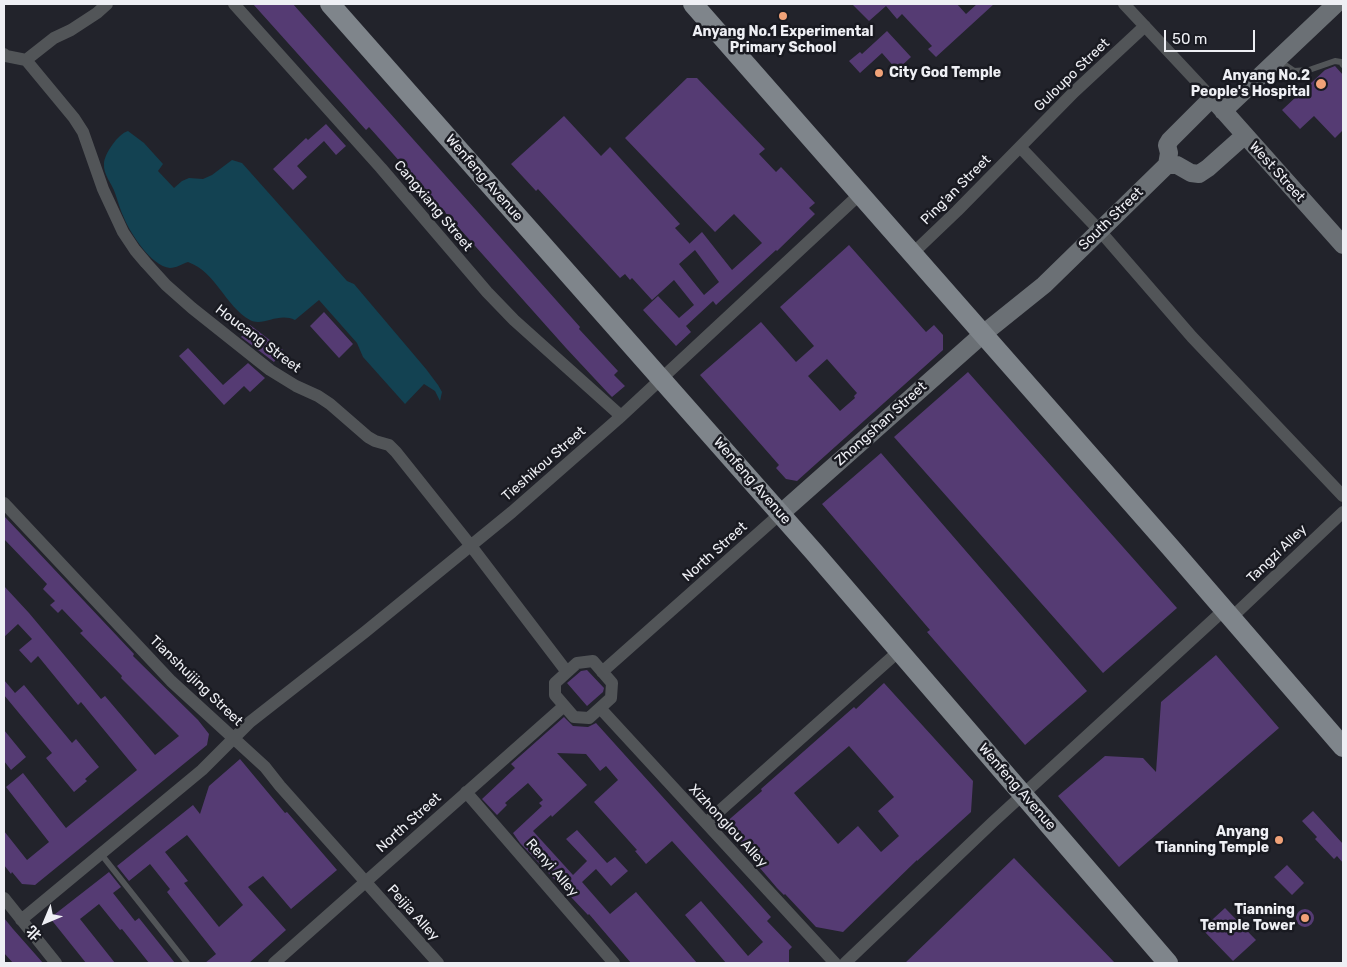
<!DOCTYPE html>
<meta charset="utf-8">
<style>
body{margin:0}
#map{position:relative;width:1347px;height:967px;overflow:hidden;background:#22232b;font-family:Rubik,"Noto Sans SC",sans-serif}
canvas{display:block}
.frame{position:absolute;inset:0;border:5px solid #eeeff4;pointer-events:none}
.north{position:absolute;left:20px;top:897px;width:50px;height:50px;-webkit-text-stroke:4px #191a21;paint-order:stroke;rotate:225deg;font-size:14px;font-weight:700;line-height:20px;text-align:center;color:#eeeff4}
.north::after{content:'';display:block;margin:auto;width:18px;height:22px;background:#eeeff4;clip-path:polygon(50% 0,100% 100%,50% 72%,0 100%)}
.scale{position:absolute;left:1164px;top:30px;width:91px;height:22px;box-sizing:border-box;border:2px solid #eeeff4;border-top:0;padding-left:6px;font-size:15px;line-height:18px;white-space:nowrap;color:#eeeff4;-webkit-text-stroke:4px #191a21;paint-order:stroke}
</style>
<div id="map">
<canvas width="1347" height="967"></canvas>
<div class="frame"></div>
<div class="north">北</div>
<div class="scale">50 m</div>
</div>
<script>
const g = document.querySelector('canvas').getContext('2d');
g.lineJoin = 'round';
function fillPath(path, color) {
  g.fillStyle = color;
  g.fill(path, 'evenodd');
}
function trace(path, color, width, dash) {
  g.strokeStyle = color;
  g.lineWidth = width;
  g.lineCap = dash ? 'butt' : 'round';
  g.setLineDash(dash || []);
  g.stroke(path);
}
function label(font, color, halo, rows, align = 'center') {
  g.font = font + ' Rubik,sans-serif';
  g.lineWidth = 5;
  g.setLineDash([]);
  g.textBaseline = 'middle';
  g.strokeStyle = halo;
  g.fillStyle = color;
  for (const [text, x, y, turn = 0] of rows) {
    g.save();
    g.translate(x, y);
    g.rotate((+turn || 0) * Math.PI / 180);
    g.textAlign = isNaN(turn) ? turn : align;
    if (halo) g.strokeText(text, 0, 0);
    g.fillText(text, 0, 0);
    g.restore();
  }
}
const water = new Path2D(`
 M 128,131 L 144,143 L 163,164 L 158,171 L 174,188 L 182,181 L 189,178 L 203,179 L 212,175 L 232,160 L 242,163 L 347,281 L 354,284 L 426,369 L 438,385 L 442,392 L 440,401 L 435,391 L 424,384 L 405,404 L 363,357 L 357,343 L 319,300 L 295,320 C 278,312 263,327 250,320 C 225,306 216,272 188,262 C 182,264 176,268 170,268 C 151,266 131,234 124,218 C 120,210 118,201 115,193 C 112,184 103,174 104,164 C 104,154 118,134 128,131 Z`);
const building = new Path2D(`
 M 253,4 L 293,4 L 580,327 L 579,329 L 618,371 L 614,375 L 625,386 L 612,397 L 608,393 L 566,348 L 369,127 L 366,130 Z
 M 852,4 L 957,4 L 966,14 L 977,4 L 994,4 L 936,57 L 928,49 L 932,46 L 902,14 L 897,19 L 886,6 L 869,21 Z
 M 887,31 L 911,57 L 897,70 L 882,53 L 860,73 L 849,61 L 860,52 L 862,54 Z
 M 1335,66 L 1343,75 L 1343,130 L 1335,138 L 1314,116 L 1300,129 L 1282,110 L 1325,70 Z
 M 687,78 L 697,78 L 765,149 L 759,154 L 776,172 L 781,167 L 815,203 L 809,208 L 815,214 L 777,251 L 776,250 L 716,305 L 713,301 L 686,326 L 691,332 L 676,346 L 643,310 L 658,296 L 679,318 L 694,305 L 674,280 L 652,300 L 632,278 L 630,280 L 625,274 L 620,278 L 538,189 L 536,191 L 511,164 L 564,116 L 601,156 L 610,147 L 680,224 L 675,228 L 690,244 L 689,244 L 702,232 L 732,270 L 762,243 L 734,214 L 715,232 L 625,138 ZM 695,250 L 719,282 L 704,295 L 679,264 Z
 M 326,124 L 346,146 L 336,155 L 324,141 L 297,166 L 307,177 L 293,190 L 273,169 L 306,138 L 308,140 Z
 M 849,245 L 926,332 L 934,325 L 943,335 L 943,350 L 797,481 L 786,479 L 776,468 L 779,465 L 700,375 L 761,322 L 796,362 L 814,346 L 780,307 ZM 827,359 L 857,393 L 854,396 L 855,398 L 840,411 L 808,376 Z
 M 324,312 L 353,344 L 339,358 L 310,326 Z
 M 250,325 L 283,350 L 274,362 L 241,337 Z
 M 188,348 L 223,385 L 248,363 L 265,378 L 250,392 L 244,386 L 224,405 L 179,356 Z
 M 968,372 L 1177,608 L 1103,673 L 894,437 Z
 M 881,453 L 1087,691 L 1025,745 L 927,632 L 930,630 L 822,504 Z
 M 4,516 L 134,654 L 133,656 L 198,720 L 209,734 L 207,745 L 35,885 L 22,884 L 12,872 L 11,874 L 4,865 L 4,831 L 27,860 L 49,842 L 6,787 L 23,773 L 66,828 L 137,770 L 81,702 L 78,705 L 38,656 L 31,663 L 19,650 L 32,639 L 18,624 L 4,637 L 4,586 L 29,613 L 101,699 L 105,696 L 155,755 L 179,736 L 121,678 L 122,676 L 80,633 L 83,631 L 62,609 L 58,613 L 50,605 L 55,601 L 43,589 L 47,584 L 4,539 Z
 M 1216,655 L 1279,728 L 1119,867 L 1058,796 L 1105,756 L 1143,758 L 1156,772 L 1161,702 Z
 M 587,670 L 604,688 L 603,692 L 587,706 L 567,683 L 581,671 Z
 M 4,680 L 15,693 L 24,685 L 72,743 L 76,739 L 99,767 L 85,779 L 87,781 L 74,792 L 46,758 L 52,753 L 4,695 Z
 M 884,683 L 973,781 L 971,812 L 917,861 L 917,860 L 843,932 L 816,927 L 785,894 L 784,895 L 777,888 L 742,847 L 744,846 L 724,824 L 762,791 L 761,789 L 854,707 L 856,709 ZM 849,746 L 894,797 L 878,811 L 899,836 L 881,852 L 858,826 L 838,844 L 794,793 Z
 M 564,717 L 573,726 L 588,727 L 596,723 L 771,917 L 767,921 L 792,947 L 789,950 L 789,963 L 726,963 L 685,915 L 701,901 L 748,956 L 763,942 L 672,841 L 646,864 L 635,851 L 637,850 L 594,802 L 618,780 L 606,766 L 600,771 L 586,754 L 557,753 L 587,785 L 552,817 L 551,815 L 533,831 L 573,875 L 587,861 L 566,839 L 577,830 L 607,863 L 615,857 L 628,871 L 611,886 L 596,869 L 582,882 L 610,914 L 636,892 L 697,963 L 631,963 L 589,914 L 588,915 L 520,843 L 513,833 L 542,806 L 539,803 L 543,800 L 528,783 L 505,803 L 507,805 L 497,815 L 482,799 L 515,768 L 511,764 Z
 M 4,730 L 26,757 L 11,770 L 4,761 Z
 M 240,759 L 285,813 L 287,812 L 337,870 L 291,909 L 263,876 L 248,887 L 286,930 L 249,963 L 205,963 L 216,954 L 167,892 L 170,889 L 150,864 L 129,881 L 117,866 L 193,805 L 200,814 L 209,786 ZM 187,835 L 243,905 L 219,927 L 184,883 L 188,881 L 165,852 Z
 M 1313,811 L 1343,844 L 1343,863 L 1337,856 L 1334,859 L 1315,839 L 1317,837 L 1302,821 Z
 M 1014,858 L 1115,963 L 905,963 Z
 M 1287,865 L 1304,883 L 1292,895 L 1274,877 Z
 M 109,872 L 121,887 L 113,893 L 135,921 L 139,918 L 175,963 L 149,963 L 122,929 L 120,930 L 99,904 L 80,919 L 115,963 L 86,963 L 50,918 Z
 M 1225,908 L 1256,940 L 1233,961 L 1202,929 Z
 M1296 918a9 9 0 1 1 18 0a9 9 0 1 1-18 0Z
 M 4,918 L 13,929 L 43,963 L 13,963 L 4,953 Z`);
const lane = new Path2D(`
 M 1278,60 L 1294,71 L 1309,70 L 1335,61 L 1341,62 L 1343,65
 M 101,854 L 187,963`);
const street = new Path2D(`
 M 234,4 L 381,168 L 487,292 L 514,320 L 621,416
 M 1124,4 L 1212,98
 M 4,54 L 6,56 L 26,60 L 74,118 L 83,132 L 103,189 L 123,232 L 135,250 L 146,263 L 166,285 L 192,308 L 270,370 L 296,386 L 318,396 L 330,404 L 368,437 L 375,441 L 389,445 L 396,452 L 471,546 L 567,672
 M 26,60 L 54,38 L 71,30 L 97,13 L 107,4
 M 1020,147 L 1100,231 L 1192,337 L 1343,496
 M 912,254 L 957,211 L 1074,92 L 1145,26
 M 4,503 L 171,681 L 265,767 L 280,786 L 438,963
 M 1231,618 L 1343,512
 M 593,661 L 612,683 L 611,698 L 589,718 L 574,717 L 555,695 L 555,683 L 577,663 Z
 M 602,672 L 780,514
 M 600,708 L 835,963
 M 466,792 L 614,963
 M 706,823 L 899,651
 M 4,898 L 56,963
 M 21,920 L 202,770 L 250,722 L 365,632 L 512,512 L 618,419 L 860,194
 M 274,963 L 564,706
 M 845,963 L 993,822 L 1224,610`);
const secondary = new Path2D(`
 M 1223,111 L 1336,4
 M 1167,165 L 1169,153 L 1167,145 L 1170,140 L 1212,98 L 1343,245
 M 780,514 L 983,334 L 1044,285 L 1167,165 L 1177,165 L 1191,173 L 1199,174 L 1208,168 L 1245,135`);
const primary = new Path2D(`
 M 330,4 L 814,552 L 1168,963
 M 693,4 L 1171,548 L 1343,747`);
const markers = [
 [783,16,5,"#f0a278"],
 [879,73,5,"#f0a278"],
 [1321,84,6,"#f0a278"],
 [1279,840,5,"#f0a278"],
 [1305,918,5,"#f0a278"]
];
const poiNames = [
 ["Anyang No.1 Experimental",783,32,"center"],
 ["Primary School",783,48,"center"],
 ["City God Temple",889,73,"left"],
 ["Anyang No.2",1310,76],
 ["People's Hospital",1310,92],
 ["Anyang",1269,832],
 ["Tianning Temple",1269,848],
 ["Tianning",1295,910],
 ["Temple Tower",1295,926]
];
const streetNames = [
 ["Guloupo Street",1072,75,-44],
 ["West Street",1277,172,48],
 ["Wenfeng Avenue",484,178,49],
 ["Ping'an Street",956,190,-45],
 ["Cangxiang Street",433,206,50],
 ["South Street",1111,219,-44],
 ["Houcang Street",258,339,37],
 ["Zhongshan Street",881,424,-42],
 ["Tieshikou Street",544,464,-41],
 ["Wenfeng Avenue",752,481,49],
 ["North Street",715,552,-42],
 ["Tangzi Alley",1277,554,-44],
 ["Tianshuijing Street",196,681,44],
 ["Wenfeng Avenue",1017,787,49],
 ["North Street",409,823,-42],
 ["Xizhonglou Alley",728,826,47],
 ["Renyi Alley",552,868,49],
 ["Peijia Alley",413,913,48]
];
fillPath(water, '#134252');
fillPath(building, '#553b73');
trace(lane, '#525558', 6);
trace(street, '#525558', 12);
trace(secondary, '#6b7075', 18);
trace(primary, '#7f858b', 20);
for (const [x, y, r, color] of markers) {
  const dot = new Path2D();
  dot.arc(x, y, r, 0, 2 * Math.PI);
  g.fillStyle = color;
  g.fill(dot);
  trace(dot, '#191a21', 2);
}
label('bold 14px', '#eeeff4', '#191a21', poiNames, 'right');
label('14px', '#eeeff4', '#191a21', streetNames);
</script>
